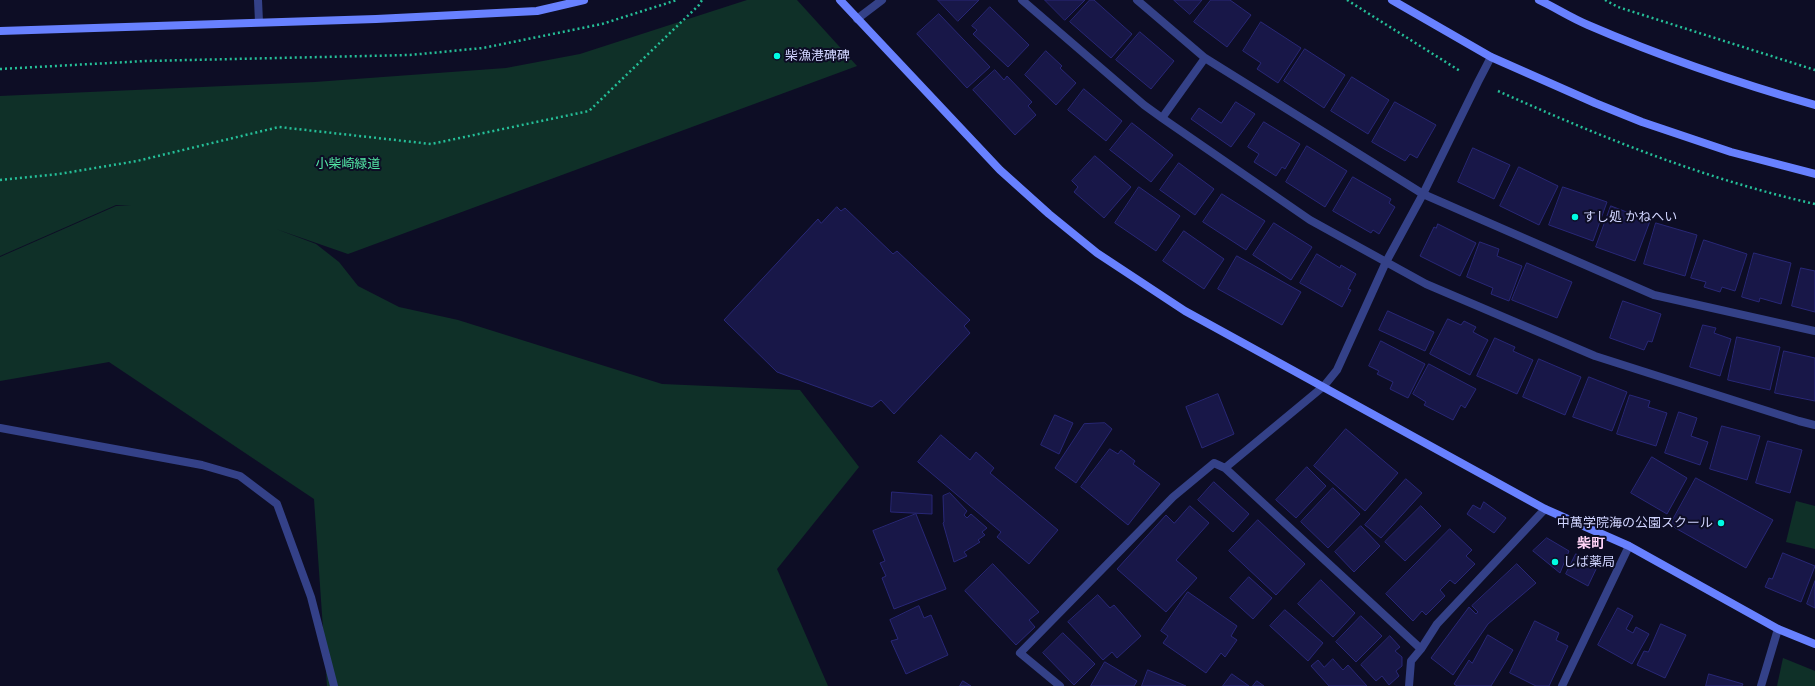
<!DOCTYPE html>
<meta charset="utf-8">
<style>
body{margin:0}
canvas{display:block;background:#0d0d25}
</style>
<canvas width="1815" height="686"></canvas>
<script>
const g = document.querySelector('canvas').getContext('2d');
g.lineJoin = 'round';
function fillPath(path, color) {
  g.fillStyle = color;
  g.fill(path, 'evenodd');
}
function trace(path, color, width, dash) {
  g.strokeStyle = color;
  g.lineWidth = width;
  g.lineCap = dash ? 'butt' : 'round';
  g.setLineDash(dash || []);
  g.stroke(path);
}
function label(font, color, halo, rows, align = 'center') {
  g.font = font + ' Lato,"Noto Sans JP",sans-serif';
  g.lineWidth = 4;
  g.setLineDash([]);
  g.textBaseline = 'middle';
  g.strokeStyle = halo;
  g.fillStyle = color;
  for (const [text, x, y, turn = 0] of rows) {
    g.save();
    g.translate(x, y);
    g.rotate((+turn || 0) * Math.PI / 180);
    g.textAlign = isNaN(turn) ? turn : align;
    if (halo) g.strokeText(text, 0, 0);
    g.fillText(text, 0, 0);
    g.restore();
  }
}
const green = new Path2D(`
 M 747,0 L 797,0 L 857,66 L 348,254 L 276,229 L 316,244 L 339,262 L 358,286 L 399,307 L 458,320 L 662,384 L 800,390 L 859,467 L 777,569 L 828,686 L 327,686 L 314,499 L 109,362 L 0,381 L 0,257 L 116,206 L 131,206 L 116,205 L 0,256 L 0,96 L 315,82 L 506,68 L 580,54 Z
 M 1796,501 L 1815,506 L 1815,549 L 1786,542 Z
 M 1783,658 L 1815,671 L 1815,686 L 1777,686 Z`);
const building = new Path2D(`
 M 938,0 L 979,0 L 958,21 Z
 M 1045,0 L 1085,0 L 1065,20 Z
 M 1090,0 L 1094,0 L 1132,34 L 1111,58 L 1070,22 Z
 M 1174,0 L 1202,0 L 1190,14 Z
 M 1211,0 L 1230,0 L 1251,15 L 1227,47 L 1194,22 Z
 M 990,7 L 1029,45 L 1008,67 L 973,34 L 977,30 L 972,26 Z
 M 939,14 L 990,67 L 967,88 L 917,34 Z
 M 1261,22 L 1301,48 L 1278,83 L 1257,69 L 1261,63 L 1243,51 Z
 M 1140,32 L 1174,61 L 1151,89 L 1116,60 Z
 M 1305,49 L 1345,75 L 1324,108 L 1284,81 Z
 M 1046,51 L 1062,66 L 1060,68 L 1076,83 L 1056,105 L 1025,75 Z
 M 995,70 L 1004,80 L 1007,76 L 1032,102 L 1028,106 L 1036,115 L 1015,135 L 973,90 Z
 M 1352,77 L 1389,100 L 1368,134 L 1331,111 Z
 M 1084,89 L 1122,121 L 1106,141 L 1068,110 Z
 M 1236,102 L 1255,114 L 1231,147 L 1191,119 L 1199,108 L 1221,123 Z
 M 1395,102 L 1436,125 L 1417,158 L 1410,154 L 1405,161 L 1372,142 Z
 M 1264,122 L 1300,144 L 1285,169 L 1282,167 L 1276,176 L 1254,162 L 1259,154 L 1248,147 Z
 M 1132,123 L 1173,155 L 1151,182 L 1110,150 Z
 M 1307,146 L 1347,171 L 1325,207 L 1286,182 Z
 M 1473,148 L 1510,165 L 1494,199 L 1458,182 Z
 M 1095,156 L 1131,187 L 1104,218 L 1074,192 L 1078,187 L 1072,181 Z
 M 1179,163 L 1214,189 L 1195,215 L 1160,190 Z
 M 1519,167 L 1558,186 L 1539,225 L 1500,206 Z
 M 1353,177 L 1391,199 L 1389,203 L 1395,207 L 1379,234 L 1373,230 L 1371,233 L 1333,211 Z
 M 1139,187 L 1180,216 L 1156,251 L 1115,223 Z
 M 1563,187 L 1607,202 L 1593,241 L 1549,225 Z
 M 1222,194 L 1265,221 L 1246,250 L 1203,222 Z
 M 1611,206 L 1650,221 L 1635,261 L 1596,247 Z
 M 837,207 L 841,211 L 845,208 L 893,254 L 897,251 L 970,320 L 964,326 L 970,333 L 894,414 L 881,400 L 872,407 L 777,372 L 724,320 L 818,219 L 821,223 Z
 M 1274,223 L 1312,247 L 1291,280 L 1253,255 Z
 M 1656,223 L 1697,235 L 1685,276 L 1644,264 Z
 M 1438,224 L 1476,243 L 1460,276 L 1420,256 L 1434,227 L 1436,228 Z
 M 1184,231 L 1224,259 L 1204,289 L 1163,261 Z
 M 1704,240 L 1747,254 L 1735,291 L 1722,287 L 1720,292 L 1704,287 L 1706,282 L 1691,278 Z
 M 1480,242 L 1499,249 L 1497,256 L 1522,266 L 1509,301 L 1491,294 L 1493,288 L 1467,277 Z
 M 1754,253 L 1791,263 L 1781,304 L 1760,298 L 1759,302 L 1742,297 Z
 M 1317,254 L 1340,268 L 1341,265 L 1356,274 L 1348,289 L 1351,290 L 1342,307 L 1300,283 Z
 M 1237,256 L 1301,292 L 1282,325 L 1218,289 Z
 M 1527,263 L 1572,282 L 1557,318 L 1512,300 Z
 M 1801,268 L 1815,271 L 1815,312 L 1792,306 Z
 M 1623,301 L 1661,314 L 1652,342 L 1648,341 L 1644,350 L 1610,338 Z
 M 1388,311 L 1434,332 L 1425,351 L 1379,330 Z
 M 1448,319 L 1461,325 L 1464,321 L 1476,327 L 1473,332 L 1488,340 L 1470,375 L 1430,354 Z
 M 1703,325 L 1716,328 L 1714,333 L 1731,339 L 1720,376 L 1690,367 Z
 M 1737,337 L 1780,347 L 1770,390 L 1728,380 Z
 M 1495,338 L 1515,347 L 1513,351 L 1533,360 L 1517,394 L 1477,376 Z
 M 1381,341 L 1425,364 L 1408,398 L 1390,389 L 1393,382 L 1377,374 L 1379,371 L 1369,366 Z
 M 1784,351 L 1815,358 L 1815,401 L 1775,393 Z
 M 1539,359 L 1581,377 L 1565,415 L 1523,397 Z
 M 1429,364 L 1476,389 L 1465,408 L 1461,405 L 1453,420 L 1424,405 L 1426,402 L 1413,394 Z
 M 1589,377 L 1627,392 L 1612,431 L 1573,417 Z
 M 1218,394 L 1234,434 L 1202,448 L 1186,407 Z
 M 1630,395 L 1650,401 L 1648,407 L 1667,413 L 1656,446 L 1617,434 Z
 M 1679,412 L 1697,418 L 1691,436 L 1708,442 L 1700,465 L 1665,453 Z
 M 1055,415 L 1073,423 L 1059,454 L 1041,445 Z
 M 1105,423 L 1112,429 L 1076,483 L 1055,468 L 1084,424 Z
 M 1722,426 L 1760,436 L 1747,480 L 1710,469 Z
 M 1346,429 L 1398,473 L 1365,511 L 1314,466 Z
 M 941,435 L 970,460 L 976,452 L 994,468 L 990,473 L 1058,530 L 1029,564 L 997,537 L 1001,532 L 918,462 Z
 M 1768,441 L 1802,450 L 1790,493 L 1756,483 Z
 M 1110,449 L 1118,454 L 1121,450 L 1135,461 L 1133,464 L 1160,484 L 1128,525 L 1081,487 Z
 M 1652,457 L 1687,478 L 1667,514 L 1631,493 Z
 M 1307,467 L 1326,486 L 1296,518 L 1276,500 Z
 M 1696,478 L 1773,520 L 1746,568 L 1670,525 Z
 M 1406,479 L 1422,493 L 1381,538 L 1365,525 Z
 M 1214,482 L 1249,514 L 1233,532 L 1198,500 Z
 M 1333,488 L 1360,514 L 1328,548 L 1301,522 Z
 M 892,492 L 932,495 L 932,514 L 891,512 Z
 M 950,493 L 967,511 L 964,515 L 967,518 L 971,514 L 987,528 L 982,532 L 985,535 L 978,540 L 980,542 L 964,552 L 967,556 L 954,562 L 943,523 L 944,522 L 943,496 Z
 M 1484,502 L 1506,518 L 1494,533 L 1467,514 L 1473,505 L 1480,509 Z
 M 1190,506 L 1209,523 L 1176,560 L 1197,578 L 1166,612 L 1117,569 L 1166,515 L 1174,523 Z
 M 1421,506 L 1441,526 L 1405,561 L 1385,542 Z
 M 916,514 L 946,589 L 894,609 L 882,578 L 886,576 L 880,563 L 885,561 L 873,531 Z
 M 1258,520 L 1305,564 L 1276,595 L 1229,551 Z
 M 1361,526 L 1380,546 L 1354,572 L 1335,552 Z
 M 1450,529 L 1472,550 L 1466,556 L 1475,564 L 1455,584 L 1450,580 L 1440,590 L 1445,596 L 1426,615 L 1422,611 L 1413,621 L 1386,594 Z
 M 1547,538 L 1569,551 L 1560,573 L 1533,551 Z
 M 1783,553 L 1815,566 L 1801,602 L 1765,587 L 1769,578 L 1772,579 Z
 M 1576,554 L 1598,565 L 1588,586 L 1566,574 Z
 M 993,564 L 1039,612 L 1029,620 L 1035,627 L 1016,645 L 965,591 Z
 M 1517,564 L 1536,583 L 1488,624 L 1453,675 L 1431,658 L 1469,607 L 1476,614 L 1478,612 L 1472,606 Z
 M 1249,577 L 1272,598 L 1253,619 L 1230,598 Z
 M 1321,580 L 1355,613 L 1333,637 L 1298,604 Z
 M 1815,581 L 1815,608 L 1807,604 Z
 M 1188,592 L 1237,626 L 1231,636 L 1237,640 L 1225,657 L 1221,653 L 1206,673 L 1163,643 L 1168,636 L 1161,631 Z
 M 1098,595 L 1110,608 L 1114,605 L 1141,636 L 1117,658 L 1112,652 L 1103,660 L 1068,622 Z
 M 919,606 L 924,618 L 931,615 L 948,655 L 906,674 L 891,641 L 898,639 L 890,620 Z
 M 1618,608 L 1633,616 L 1626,629 L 1633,633 L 1636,627 L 1649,634 L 1632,664 L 1598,645 Z
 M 1285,610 L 1323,643 L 1308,661 L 1270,626 Z
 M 1361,616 L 1382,636 L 1356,662 L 1336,642 Z
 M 1535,621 L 1559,633 L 1556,640 L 1568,646 L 1549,686 L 1536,686 L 1510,673 Z
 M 1661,624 L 1686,635 L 1665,678 L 1637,665 L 1644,651 L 1648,652 Z
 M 1063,633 L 1095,664 L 1074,685 L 1043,653 Z
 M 1488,635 L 1513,650 L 1491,686 L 1457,686 L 1454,684 L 1469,660 L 1472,663 Z
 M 1390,636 L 1400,647 L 1395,651 L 1402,657 L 1402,666 L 1396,671 L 1399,676 L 1389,685 L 1382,676 L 1376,681 L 1361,665 Z
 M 1333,659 L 1343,670 L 1348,665 L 1367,686 L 1329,686 L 1311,666 L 1318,660 L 1324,667 Z
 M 1105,662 L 1137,681 L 1134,686 L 1091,686 Z
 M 1148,670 L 1186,686 L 1142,686 Z
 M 1232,674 L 1249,686 L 1223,686 Z
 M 1709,674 L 1743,684 L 1742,686 L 1706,686 Z
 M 963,681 L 971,686 L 960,686 Z
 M 1257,681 L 1264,686 L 1253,686 Z`);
const path = new Path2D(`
 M 1347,0 L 1460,71
 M 1605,0 L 1618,7 L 1815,70
 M 0,69 L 146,61 L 410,55 L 483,48 L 602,24 L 677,0
 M 1498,91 C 1601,137 1704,179 1815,204
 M 0,180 L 59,174 L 137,161 L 279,127 L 431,144 L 589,111 L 699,5 L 702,0`);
const street = new Path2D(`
 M 258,0 L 259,22
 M 1022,0 L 1144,105 L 1162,118 L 1310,220 L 1426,284 L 1595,356 L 1799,421 L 1815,425
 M 1137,0 L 1205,58 L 1423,194 L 1654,295 L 1815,331
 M 857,19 L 882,0
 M 1162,118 L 1205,58
 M 0,428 L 202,465 L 240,476 L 277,504 L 311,597 L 334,686
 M 1225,468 L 1421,649
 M 1060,686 L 1020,653 L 1173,497 L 1214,463 L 1225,468 L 1324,386 L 1337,370 L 1386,262 L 1423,194 L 1478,82 L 1491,57
 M 1409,686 L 1411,661 L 1421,649 L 1437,624 L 1545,509
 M 1562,686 L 1629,546
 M 1761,686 L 1778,629`);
const secondary = new Path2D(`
 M 840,0 L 1000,170 L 1049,214 L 1097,253 L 1185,311 L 1545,509 L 1629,546 L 1778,629 L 1815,644
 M 1392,0 L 1491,57 L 1595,103 L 1642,122 L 1731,152 L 1815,174
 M 1539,0 C 1556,8 1571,18 1588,25 C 1662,57 1738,83 1815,105
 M 0,31 L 376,19 L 537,11 L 584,0`);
const markers = [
 [777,56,4,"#00fce4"],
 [1575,217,4,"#00fce4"],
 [1721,523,4,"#00fce4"],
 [1555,562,4,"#00fce4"]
];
const poiNames = [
 ["柴漁港碑碑",785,56],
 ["すし処 かねへい",1583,217],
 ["中萬学院海の公園スクール",1713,523,"right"],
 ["しば薬局",1563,562]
];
const parkNames = [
 ["小柴崎緑道",348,164]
];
const neighbourhoodNames = [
 ["柴町",1591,543]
];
fillPath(green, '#0f3028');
fillPath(building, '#181748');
trace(building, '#282776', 1);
trace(path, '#25bf98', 2.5, [2, 3]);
trace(street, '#344188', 8);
trace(secondary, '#6881ff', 8);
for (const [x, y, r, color] of markers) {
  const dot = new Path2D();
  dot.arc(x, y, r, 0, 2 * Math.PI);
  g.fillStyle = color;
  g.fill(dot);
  trace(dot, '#0d0d25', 1.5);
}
label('13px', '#d1d5ff', '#0d0d25', poiNames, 'left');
label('13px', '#53e9a6', '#0d0d25', parkNames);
label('bold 14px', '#ffd3f7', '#0d0d25', neighbourhoodNames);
</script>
